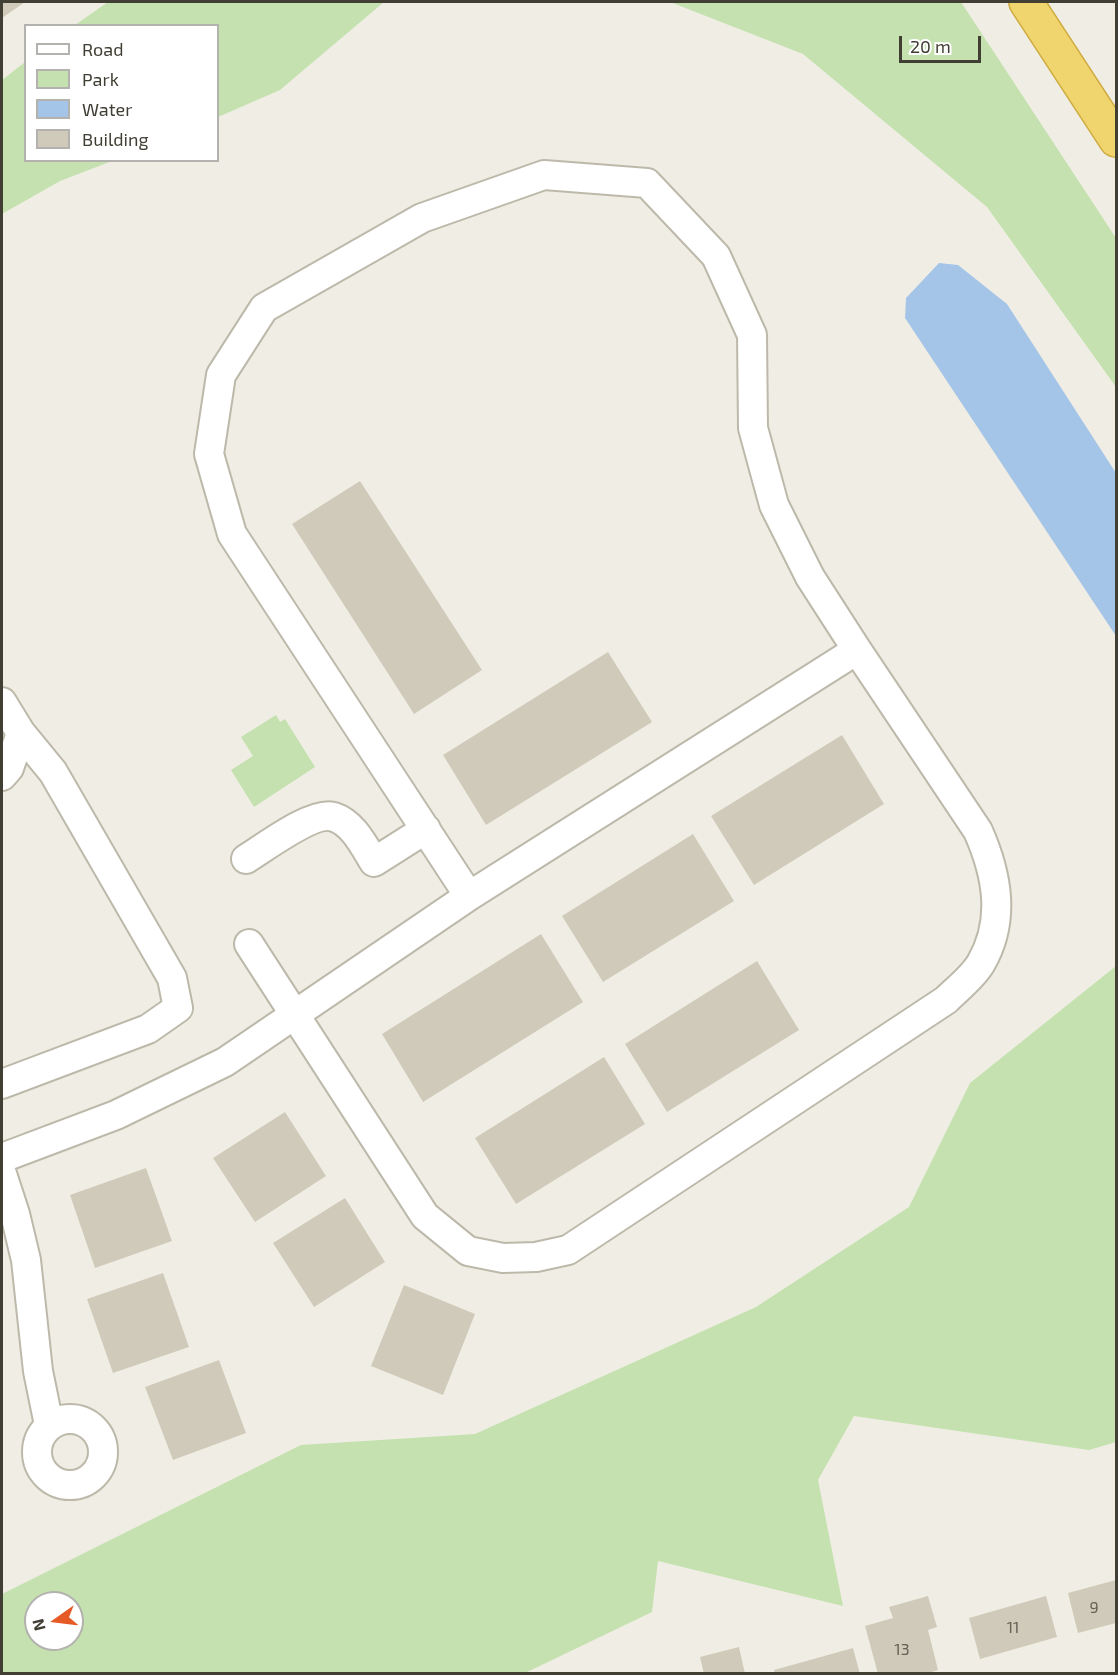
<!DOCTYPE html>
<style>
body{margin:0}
#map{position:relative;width:1118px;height:1675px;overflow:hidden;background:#f0eee4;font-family:"Exo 2",sans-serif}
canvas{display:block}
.frame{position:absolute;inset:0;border:3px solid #413e34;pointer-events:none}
.legend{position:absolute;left:24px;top:24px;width:195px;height:138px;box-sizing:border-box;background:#fff;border:2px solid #b3b2ae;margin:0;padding:8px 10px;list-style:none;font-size:18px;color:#413e34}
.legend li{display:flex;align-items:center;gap:12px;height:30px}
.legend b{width:30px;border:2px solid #b3b2ae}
.north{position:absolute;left:24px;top:1591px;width:60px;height:60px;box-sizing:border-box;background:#fff;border:2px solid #b3b2ae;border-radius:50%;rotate:256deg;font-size:16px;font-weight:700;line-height:24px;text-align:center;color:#413e34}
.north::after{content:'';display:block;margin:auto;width:21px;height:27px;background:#e65a25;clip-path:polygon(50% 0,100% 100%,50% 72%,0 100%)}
.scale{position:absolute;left:899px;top:36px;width:82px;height:27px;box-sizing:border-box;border:3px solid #413e34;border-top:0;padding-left:8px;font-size:18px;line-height:21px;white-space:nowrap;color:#413e34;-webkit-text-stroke:4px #fff;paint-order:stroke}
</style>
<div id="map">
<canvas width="1118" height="1675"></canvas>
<div class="frame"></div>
<ul class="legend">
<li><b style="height:8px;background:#fff"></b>Road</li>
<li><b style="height:16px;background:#c4e1af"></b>Park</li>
<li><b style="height:16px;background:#a4c4e8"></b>Water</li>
<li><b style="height:16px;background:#d0caba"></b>Building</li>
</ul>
<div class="north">N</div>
<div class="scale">20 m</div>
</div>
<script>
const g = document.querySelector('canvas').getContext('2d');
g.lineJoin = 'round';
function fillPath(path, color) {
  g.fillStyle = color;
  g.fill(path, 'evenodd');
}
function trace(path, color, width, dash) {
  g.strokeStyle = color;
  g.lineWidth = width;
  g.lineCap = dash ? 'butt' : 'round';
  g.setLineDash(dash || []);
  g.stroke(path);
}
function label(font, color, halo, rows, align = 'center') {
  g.font = font + ' "Exo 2",sans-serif';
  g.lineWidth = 6;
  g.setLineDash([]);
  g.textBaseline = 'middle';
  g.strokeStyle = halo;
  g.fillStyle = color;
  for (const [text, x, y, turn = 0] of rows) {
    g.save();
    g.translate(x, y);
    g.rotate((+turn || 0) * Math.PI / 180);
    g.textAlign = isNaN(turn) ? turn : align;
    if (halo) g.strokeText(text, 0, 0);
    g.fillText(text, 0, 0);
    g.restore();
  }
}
const green = new Path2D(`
 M 108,2 L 384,2 L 280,90 L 218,117 L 218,26 L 75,25 Z
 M 670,2 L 961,2 L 1116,238 L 1116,387 L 987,207 L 803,54 Z
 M 25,62 L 26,160 L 112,161 L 60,181 L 2,214 L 2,80 Z
 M 276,715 L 280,722 L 285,719 L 315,767 L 254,807 L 231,770 L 253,756 L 241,737 Z
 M 1116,966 L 1116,1442 L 1089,1450 L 854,1416 L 818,1480 L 843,1606 L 658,1561 L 652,1612 L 525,1673 L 2,1673 L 2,1594 L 301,1445 L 475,1434 L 756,1307 L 909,1207 L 970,1083 ZM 36,1603 L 72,1603 L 72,1639 L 36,1639 Z`);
const water = new Path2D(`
 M 939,263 L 958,265 L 1007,304 L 1116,473 L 1116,636 L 905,318 L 906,298 Z`);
const building = new Path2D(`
 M 2,2 L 25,2 L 2,18 Z
 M 360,481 L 482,670 L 414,714 L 292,524 Z
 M 608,652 L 652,722 L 486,825 L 443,755 Z
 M 842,735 L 884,804 L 754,885 L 711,816 Z
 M 693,834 L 734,901 L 603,982 L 562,916 Z
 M 541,934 L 583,1002 L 423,1102 L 382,1034 Z
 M 757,961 L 799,1030 L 667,1112 L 625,1044 Z
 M 604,1057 L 645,1124 L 516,1204 L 475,1138 Z
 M 285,1112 L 326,1176 L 255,1222 L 213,1158 Z
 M 146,1168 L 172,1241 L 95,1268 L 70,1195 Z
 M 345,1198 L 385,1262 L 314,1307 L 273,1243 Z
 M 163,1273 L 189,1347 L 113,1373 L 87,1299 Z
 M 404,1285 L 475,1314 L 443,1395 L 371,1366 Z
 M 219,1360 L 246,1433 L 173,1460 L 145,1387 Z
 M 1116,1580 L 1116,1623 L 1078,1633 L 1068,1593 Z
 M 928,1596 L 937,1627 L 928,1630 L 938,1670 L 925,1674 L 878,1674 L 865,1626 L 893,1618 L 889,1607 Z
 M 1046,1596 L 1057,1637 L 980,1659 L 969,1618 Z
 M 739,1647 L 745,1674 L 704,1674 L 700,1657 Z
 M 853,1648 L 860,1674 L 775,1674 L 774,1670 Z`);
const minor = new Path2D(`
 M 2,702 L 21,733 L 9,768 L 2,776
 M 246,859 C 264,848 314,810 334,817 C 353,823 364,846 374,862 L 426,829
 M 469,896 L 232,534 L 209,454 L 221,375 L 264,308 L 422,218 L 544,175 L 647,183 L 716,256 L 752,335 L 753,428 L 774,505 L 810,577 L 857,650
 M 2,1084 L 148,1029 L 178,1008 L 172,978 L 53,772 L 21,733
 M 2,1158 L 116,1115 L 225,1062 L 469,896 L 857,650 L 978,831 C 997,874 1006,920 981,963 C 973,977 957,989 946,1000 L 568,1250 L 536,1257 L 503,1258 L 468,1251 L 425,1216 L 249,944
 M 2,1174 L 15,1214 L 26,1260 L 38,1371 L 49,1425
 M37 1452a33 33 0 1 1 66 0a33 33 0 1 1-66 0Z`);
const highway = new Path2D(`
 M 1026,2 L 1116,140`);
const numberNames = [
 ["9",1094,1608],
 ["11",1013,1628],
 ["13",902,1650]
];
fillPath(green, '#c4e1af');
fillPath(water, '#a4c4e8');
fillPath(building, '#d0caba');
trace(minor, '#bdb9aa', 32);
trace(highway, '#ceab40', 36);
trace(minor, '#fff', 28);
trace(highway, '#f0d56e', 33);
label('16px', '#656156', null, numberNames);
</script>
